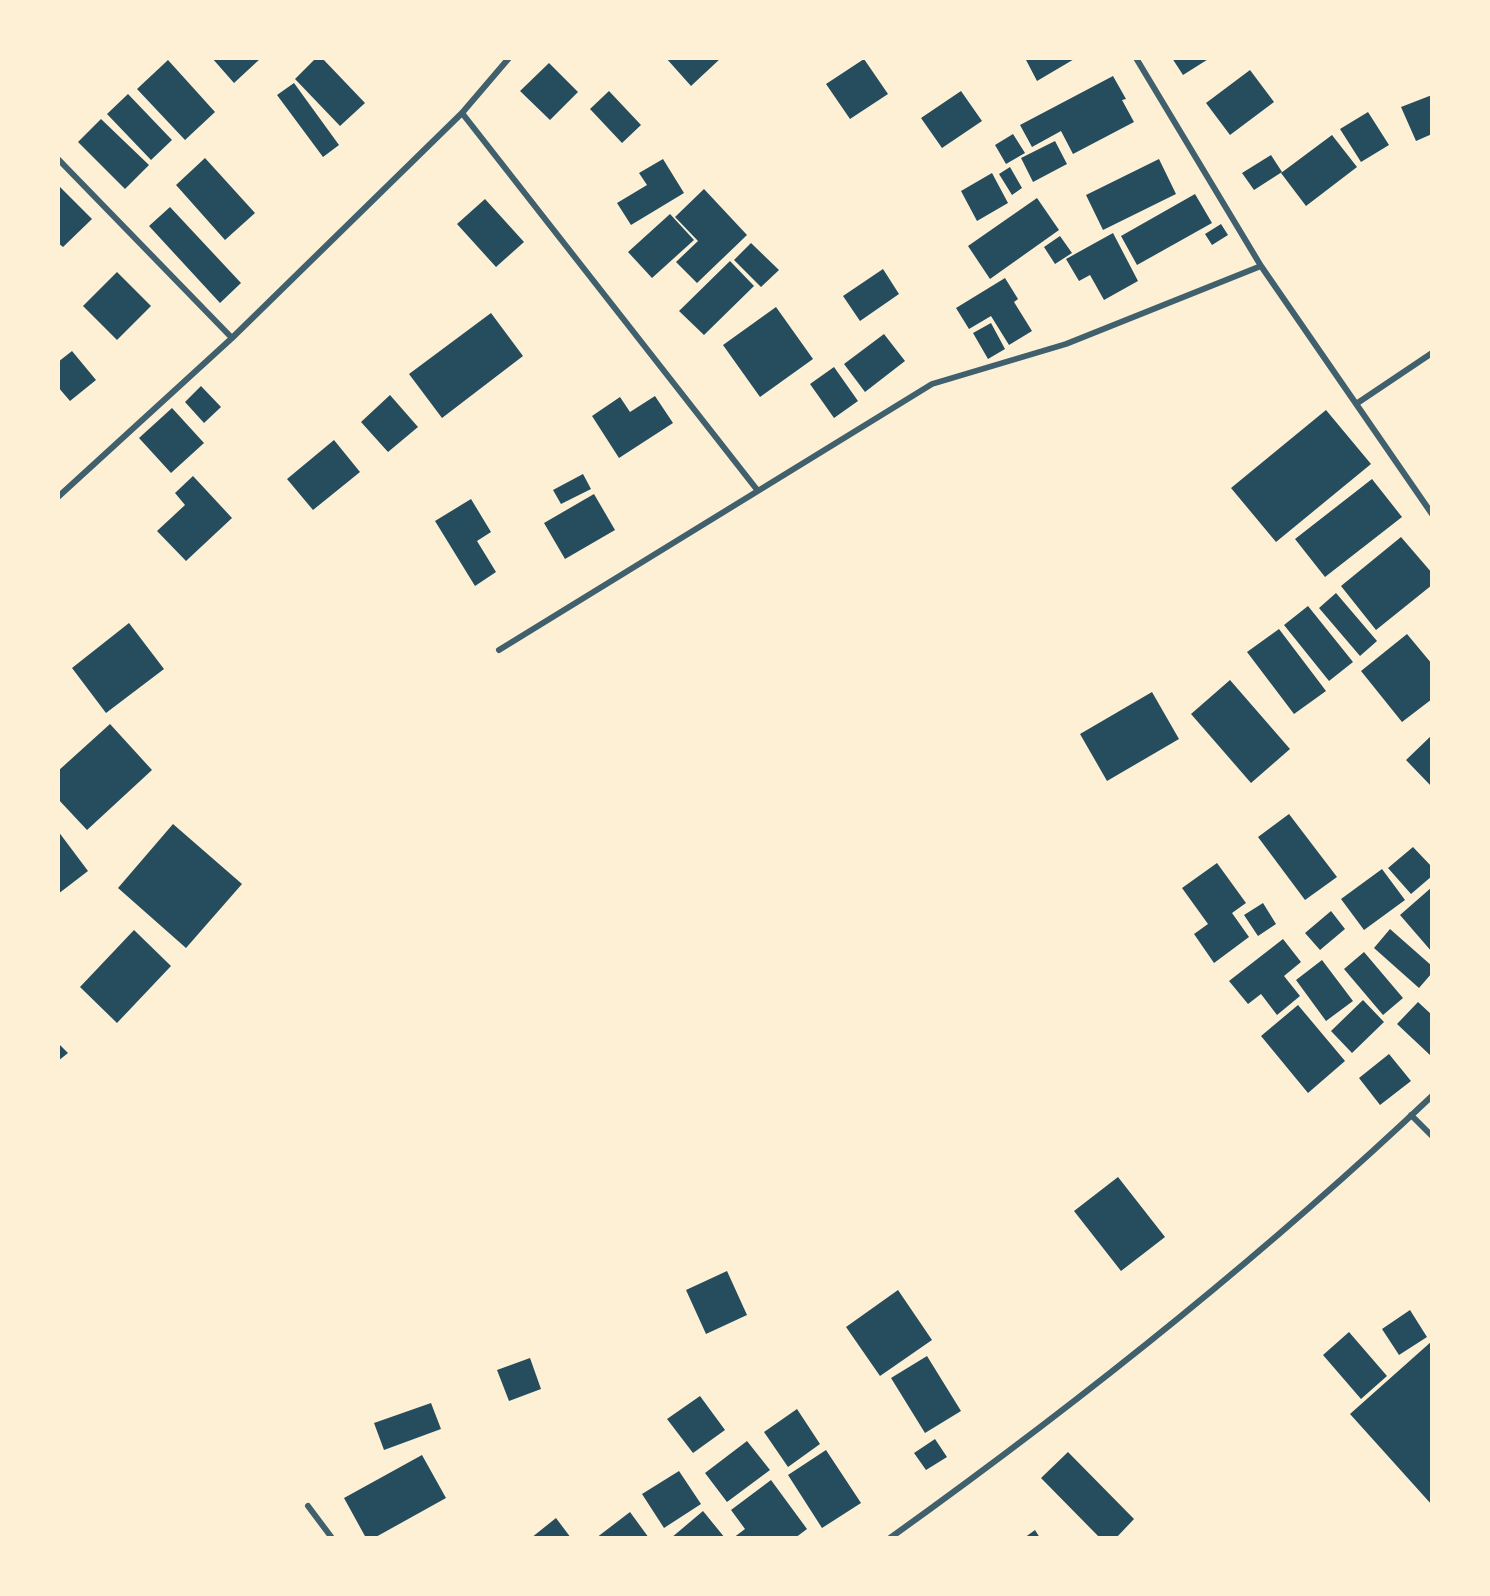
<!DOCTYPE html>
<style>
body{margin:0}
#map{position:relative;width:1490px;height:1596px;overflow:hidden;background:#fdf0d5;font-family:Ubuntu,sans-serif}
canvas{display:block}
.frame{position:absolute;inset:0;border:60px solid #fdf0d5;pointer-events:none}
</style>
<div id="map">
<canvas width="1490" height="1596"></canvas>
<div class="frame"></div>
</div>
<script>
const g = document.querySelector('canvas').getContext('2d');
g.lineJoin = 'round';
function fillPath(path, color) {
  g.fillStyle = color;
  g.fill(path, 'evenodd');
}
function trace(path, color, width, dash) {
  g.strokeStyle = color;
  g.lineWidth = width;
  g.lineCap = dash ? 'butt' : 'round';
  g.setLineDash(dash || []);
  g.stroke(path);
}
const building = new Path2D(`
 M 212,58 L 261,58 L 234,83 Z
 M 316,58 L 322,58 L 365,103 L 340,126 L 295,79 Z
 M 666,58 L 721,58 L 691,86 Z
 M 1025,58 L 1076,58 L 1037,81 Z
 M 1172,58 L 1210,58 L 1183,75 Z
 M 864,59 L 888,94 L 850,119 L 826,84 Z
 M 168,60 L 215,112 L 185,140 L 137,89 Z
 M 549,63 L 578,92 L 550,120 L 520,91 Z
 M 1250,70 L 1274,102 L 1230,135 L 1206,103 Z
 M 1113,76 L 1126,99 L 1122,100 L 1134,122 L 1073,154 L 1061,131 L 1032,147 L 1020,125 Z
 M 294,83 L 339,145 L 323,157 L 277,95 Z
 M 609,91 L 641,125 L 622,143 L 590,109 Z
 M 961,91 L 982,121 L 942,148 L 921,118 Z
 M 128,94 L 172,140 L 151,160 L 107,114 Z
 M 1432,95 L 1432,134 L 1416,141 L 1401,107 Z
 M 1368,112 L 1389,145 L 1361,162 L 1340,129 Z
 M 101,119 L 149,165 L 125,189 L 78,142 Z
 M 1013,134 L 1025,153 L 1006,164 L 995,145 Z
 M 1332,135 L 1357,167 L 1306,206 L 1281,173 Z
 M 1055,141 L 1067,164 L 1033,182 L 1021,158 Z
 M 1271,155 L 1282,172 L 1254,190 L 1242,173 Z
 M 205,158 L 255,213 L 225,240 L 176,185 Z
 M 663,159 L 684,193 L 631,225 L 617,203 L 647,185 L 639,173 Z
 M 1159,159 L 1176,194 L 1103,230 L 1086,195 Z
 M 1010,167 L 1022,188 L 1012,195 L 999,174 Z
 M 992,173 L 1008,203 L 977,221 L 961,191 Z
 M 58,185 L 92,219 L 63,247 L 58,243 Z
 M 704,189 L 747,235 L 697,283 L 676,262 L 698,241 L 675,217 Z
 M 1195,194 L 1212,223 L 1137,265 L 1121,236 Z
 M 1037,198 L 1059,230 L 990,279 L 968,246 Z
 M 485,199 L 524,242 L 496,267 L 457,224 Z
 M 170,207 L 241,283 L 220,303 L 149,226 Z
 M 670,214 L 694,240 L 652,278 L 628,252 Z
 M 1221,224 L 1228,235 L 1212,245 L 1205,234 Z
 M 1113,233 L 1138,281 L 1104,300 L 1090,275 L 1079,281 L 1066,259 Z
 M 1060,236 L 1072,253 L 1055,264 L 1044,247 Z
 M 751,243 L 779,270 L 761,287 L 734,260 Z
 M 730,261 L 754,286 L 704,335 L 679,311 Z
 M 883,269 L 899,294 L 860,321 L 843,296 Z
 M 117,272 L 151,306 L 117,340 L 83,306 Z
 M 1005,278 L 1018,299 L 1014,302 L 1032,331 L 1009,345 L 991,316 L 969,329 L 956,308 Z
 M 776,307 L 813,359 L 760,397 L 723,345 Z
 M 491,313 L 523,356 L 442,418 L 409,374 Z
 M 991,323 L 1005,349 L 988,359 L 973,333 Z
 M 884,334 L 905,361 L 865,392 L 844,364 Z
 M 72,351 L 96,380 L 70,401 L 58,387 L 58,362 Z
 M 834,367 L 858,401 L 834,418 L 810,384 Z
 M 201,386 L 221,407 L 204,423 L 185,402 Z
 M 390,395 L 418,427 L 388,452 L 361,422 Z
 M 655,396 L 673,423 L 619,458 L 592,416 L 620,397 L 630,412 Z
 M 172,408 L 204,443 L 171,473 L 139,438 Z
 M 1326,410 L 1371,464 L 1276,542 L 1231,488 Z
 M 334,440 L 360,472 L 313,510 L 287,479 Z
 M 583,474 L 591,489 L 561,504 L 553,490 Z
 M 193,476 L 232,518 L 186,561 L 157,531 L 185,505 L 175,493 Z
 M 1372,479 L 1402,517 L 1325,577 L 1295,539 Z
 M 594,494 L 615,530 L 565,559 L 544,523 Z
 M 471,499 L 491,532 L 477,541 L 496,572 L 475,586 L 435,521 Z
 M 1401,537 L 1432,573 L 1432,585 L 1376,630 L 1341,586 Z
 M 1336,593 L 1377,641 L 1360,656 L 1319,608 Z
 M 1308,606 L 1353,662 L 1329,681 L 1284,625 Z
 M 129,623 L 164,669 L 106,713 L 72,668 Z
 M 1279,629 L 1326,691 L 1294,714 L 1247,652 Z
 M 1407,634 L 1432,664 L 1432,699 L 1402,722 L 1361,671 Z
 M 1230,680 L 1290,749 L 1251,783 L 1191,714 Z
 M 1152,692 L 1179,739 L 1107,781 L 1080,734 Z
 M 110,724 L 152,770 L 87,830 L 58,799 L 58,771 Z
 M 1432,735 L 1432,787 L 1406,760 Z
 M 1289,814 L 1337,877 L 1305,900 L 1258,837 Z
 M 173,824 L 242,884 L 186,948 L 118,888 Z
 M 58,831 L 88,871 L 58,894 Z
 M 1413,847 L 1432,867 L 1432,876 L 1411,894 L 1388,868 Z
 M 1217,863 L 1246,903 L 1232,913 L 1249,937 L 1214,963 L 1194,934 L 1208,924 L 1182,888 Z
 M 1382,869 L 1405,900 L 1364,930 L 1341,899 Z
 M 1432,887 L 1432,952 L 1400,915 Z
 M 1263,903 L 1276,924 L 1258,936 L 1244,915 Z
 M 1331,911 L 1345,929 L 1320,950 L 1305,933 Z
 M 1390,929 L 1432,966 L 1432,973 L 1419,988 L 1374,948 Z
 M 134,930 L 171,966 L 117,1023 L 80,987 Z
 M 1283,939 L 1301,962 L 1284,976 L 1300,996 L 1277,1015 L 1261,994 L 1248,1004 L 1229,981 Z
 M 1364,952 L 1403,998 L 1383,1015 L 1344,969 Z
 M 1322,960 L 1353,1001 L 1326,1021 L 1296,980 Z
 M 1363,1000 L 1384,1022 L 1352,1053 L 1331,1031 Z
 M 1418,1002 L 1432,1015 L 1430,1055 L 1397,1024 Z
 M 1298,1005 L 1345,1061 L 1308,1093 L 1261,1036 Z
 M 58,1043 L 68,1053 L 58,1061 Z
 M 1389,1054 L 1411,1081 L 1380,1105 L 1359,1078 Z
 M 1118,1177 L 1165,1237 L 1121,1271 L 1074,1211 Z
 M 727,1271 L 747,1315 L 706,1334 L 686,1290 Z
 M 898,1290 L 932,1340 L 880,1376 L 846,1327 Z
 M 1410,1310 L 1427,1337 L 1399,1355 L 1382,1329 Z
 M 1349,1332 L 1387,1376 L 1361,1399 L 1323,1355 Z
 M 1432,1341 L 1432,1505 L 1350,1414 Z
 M 927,1356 L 961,1411 L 925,1433 L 891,1378 Z
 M 530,1358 L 541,1389 L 509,1401 L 497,1370 Z
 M 700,1396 L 725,1430 L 693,1453 L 667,1419 Z
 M 431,1403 L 441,1429 L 384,1450 L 374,1423 Z
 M 797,1409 L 820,1444 L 788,1467 L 764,1432 Z
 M 935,1439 L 947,1457 L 926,1470 L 914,1453 Z
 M 747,1441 L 770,1470 L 727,1502 L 705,1473 Z
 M 826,1450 L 861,1503 L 822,1528 L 788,1475 Z
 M 1068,1452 L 1134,1519 L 1116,1538 L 1100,1538 L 1041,1478 Z
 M 422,1455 L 446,1498 L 374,1538 L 366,1538 L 344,1498 Z
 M 679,1471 L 701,1504 L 664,1528 L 642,1494 Z
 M 771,1480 L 807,1529 L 795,1538 L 733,1538 L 745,1529 L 731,1510 Z
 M 703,1511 L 725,1538 L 671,1538 Z
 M 630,1512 L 649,1538 L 596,1538 Z
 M 556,1518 L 571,1538 L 531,1538 Z
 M 1035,1530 L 1040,1538 L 1024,1538 Z`);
const minor = new Path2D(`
 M 1136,58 L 1261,266 L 1432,514
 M 462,113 L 758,491
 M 58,159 L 232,338
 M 1356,404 L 1432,353
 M 58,497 L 232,338 L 462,113 L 509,58
 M 499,650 L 932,384 L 1066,344 L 1261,266
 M 1411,1115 L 1432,1136
 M 308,1506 L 332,1538
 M 890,1538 C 1080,1402 1262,1257 1432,1096`);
fillPath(building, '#264d5e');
trace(minor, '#3f606c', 6);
</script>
